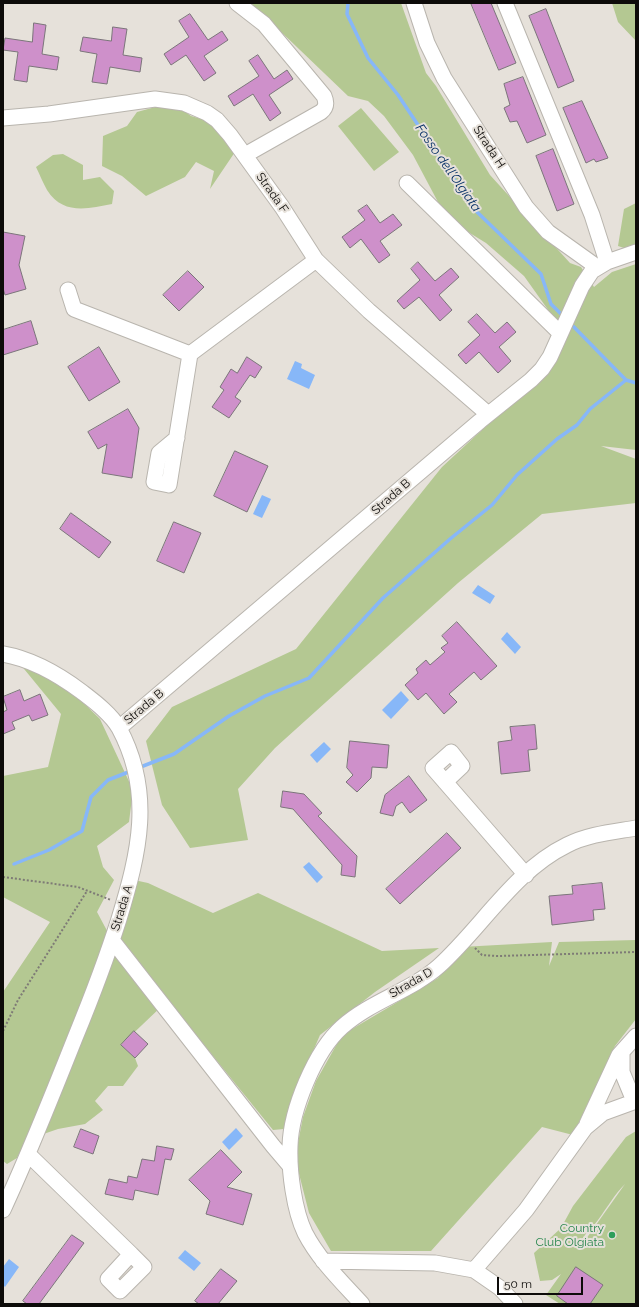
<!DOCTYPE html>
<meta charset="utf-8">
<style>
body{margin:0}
#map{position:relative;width:639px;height:1307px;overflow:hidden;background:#e6e1da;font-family:Raleway,sans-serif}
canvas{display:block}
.frame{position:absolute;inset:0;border:4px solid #0d0b09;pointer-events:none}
.scale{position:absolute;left:497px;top:1277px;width:86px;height:18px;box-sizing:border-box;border:2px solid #0d0b09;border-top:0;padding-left:5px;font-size:12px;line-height:14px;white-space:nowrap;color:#0d0b09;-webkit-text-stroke:3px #e6e1da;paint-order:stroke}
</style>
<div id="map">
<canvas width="639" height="1307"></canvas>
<div class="frame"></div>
<div class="scale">50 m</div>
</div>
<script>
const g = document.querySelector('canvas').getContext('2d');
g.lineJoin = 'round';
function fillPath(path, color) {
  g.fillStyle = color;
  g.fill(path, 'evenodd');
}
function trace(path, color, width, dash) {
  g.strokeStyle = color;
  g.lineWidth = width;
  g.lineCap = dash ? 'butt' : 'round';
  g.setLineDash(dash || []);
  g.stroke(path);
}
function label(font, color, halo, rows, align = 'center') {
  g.font = font + ' Raleway,sans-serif';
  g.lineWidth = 4;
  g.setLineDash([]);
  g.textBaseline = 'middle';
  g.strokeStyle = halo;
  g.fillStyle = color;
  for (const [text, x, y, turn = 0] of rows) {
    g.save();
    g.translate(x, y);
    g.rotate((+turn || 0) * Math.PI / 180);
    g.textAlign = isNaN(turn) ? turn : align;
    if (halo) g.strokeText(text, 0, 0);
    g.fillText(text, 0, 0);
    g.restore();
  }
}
const green = new Path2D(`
 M 245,3 L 401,3 L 426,73 L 436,86 L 490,175 L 570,263 L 581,267 L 594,287 L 612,272 L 636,264 L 636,450 L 601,446 L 636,459 L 636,503 L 542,514 L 458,583 L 275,748 L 238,789 L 248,840 L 190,848 L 162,805 L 146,741 L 172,707 L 296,649 L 442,467 L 549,368 L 566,335 L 524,276 L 486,243 L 447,219 L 413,155 L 384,116 L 368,101 L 348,96 L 276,27 Z
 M 612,3 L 636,3 L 636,41 L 618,22 Z
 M 159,106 L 183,110 L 191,116 L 212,122 L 235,152 L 210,189 L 214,171 L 196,162 L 185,177 L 146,196 L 122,176 L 102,166 L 103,136 L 127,126 L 137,112 Z
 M 361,108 L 399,152 L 374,171 L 338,126 Z
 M 63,154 L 83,165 L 83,180 L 100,177 L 114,191 L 112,204 C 87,209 63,215 47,190 C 43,183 40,175 36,167 L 53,155 Z
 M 636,203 L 636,252 L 618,246 L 624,209 Z
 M 20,664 L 65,685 L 100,719 L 133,790 L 129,822 L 97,846 L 103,867 L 114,880 L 97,912 L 112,940 L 163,1005 L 121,1045 L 135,1058 L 138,1066 L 123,1086 L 108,1086 L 95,1101 L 103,1110 L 85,1124 L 58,1129 L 26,1140 L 17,1158 L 7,1164 L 3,1161 L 3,992 L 50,922 L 3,897 L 3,776 L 48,767 L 61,714 Z
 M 134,880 L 148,883 L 213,913 L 258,893 L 382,951 L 439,948 L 375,992 L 320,1035 L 295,1093 L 284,1129 L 273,1130 L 114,934 Z
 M 636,940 L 636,1019 L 615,1046 L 573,1135 L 542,1127 L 431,1251 L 331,1251 L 309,1213 L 295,1158 L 303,1117 L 316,1081 L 342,1035 L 438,978 L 461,947 L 552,942 L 549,966 L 559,942 Z
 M 636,1131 L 636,1304 L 560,1304 L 546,1295 L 561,1274 L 552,1280 L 540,1281 L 534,1253 L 561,1228 L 573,1206 L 626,1137 ZM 625,1184 L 581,1246 L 580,1246 C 584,1232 590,1231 598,1220 C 607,1208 614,1195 625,1184 Z`);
const water = new Path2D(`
 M 295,361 L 302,364 L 301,368 L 315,375 L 309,389 L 287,379 Z
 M 262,495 L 271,499 L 262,518 L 253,514 Z
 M 478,585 L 495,596 L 490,604 L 472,593 Z
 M 507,632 L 521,647 L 515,654 L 501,639 Z
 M 401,691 L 409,700 L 391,719 L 382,710 Z
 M 324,742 L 331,749 L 317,763 L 310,755 Z
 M 309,862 L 323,877 L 317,883 L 303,867 Z
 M 236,1128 L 243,1136 L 229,1150 L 222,1142 Z
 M 185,1250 L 201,1263 L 194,1271 L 178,1258 Z
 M 9,1259 L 19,1267 L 5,1287 L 3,1285 L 3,1267 Z`);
const stream = new Path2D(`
 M 348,3 L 347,14 L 368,58 L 398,95 L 474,209 L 541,274 L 551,304 L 563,316
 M 569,322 L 626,380 L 636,383
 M 138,768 L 174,754 L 229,716 L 265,696 L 309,678 L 383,598 L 450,539 L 492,505 L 517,475 L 557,439 L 577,425 L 590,409 L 626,380
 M 14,864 L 49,850 L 82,831 L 91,797 L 108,780 L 131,771`);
const building = new Path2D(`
 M 471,3 L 491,3 L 516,63 L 499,70 Z
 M 546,9 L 574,81 L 558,88 L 529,16 Z
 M 190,14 L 208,40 L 222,31 L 228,40 L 204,56 L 216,73 L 204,81 L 186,55 L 171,65 L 164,54 L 189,37 L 179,21 Z
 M 34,23 L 46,25 L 42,54 L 59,57 L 57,70 L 29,66 L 27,82 L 14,80 L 18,52 L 3,50 L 5,38 L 32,42 Z
 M 113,27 L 127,29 L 123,55 L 142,58 L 140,72 L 110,67 L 107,84 L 92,82 L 97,54 L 80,51 L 83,37 L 111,41 Z
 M 258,55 L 274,79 L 287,70 L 293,79 L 269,95 L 281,113 L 270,121 L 253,94 L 234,106 L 228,96 L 259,76 L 249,61 Z
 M 523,77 L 546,135 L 527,143 L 517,121 L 510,122 L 504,108 L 510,105 L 504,84 Z
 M 582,101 L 608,158 L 596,162 L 594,159 L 586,163 L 563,108 Z
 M 553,149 L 574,204 L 557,211 L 536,156 Z
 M 367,205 L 380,223 L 393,214 L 402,225 L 380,241 L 390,255 L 379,263 L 361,239 L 350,248 L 342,237 L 365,220 L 358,211 Z
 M 3,232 L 25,236 L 19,265 L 26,289 L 5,295 L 3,288 Z
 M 418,262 L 435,281 L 451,268 L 459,277 L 439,295 L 452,310 L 440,321 L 419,297 L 404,309 L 397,301 L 420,280 L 411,269 Z
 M 188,271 L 204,287 L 179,311 L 163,295 Z
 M 477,314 L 495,333 L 507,322 L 516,332 L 499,347 L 511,361 L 498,373 L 479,352 L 466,364 L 458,355 L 480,335 L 468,322 Z
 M 31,321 L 38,344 L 3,355 L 3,330 Z
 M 99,347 L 120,382 L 89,401 L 68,367 Z
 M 247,357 L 262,367 L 255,378 L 250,375 L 235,397 L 241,401 L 229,418 L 212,407 L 224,390 L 220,387 L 231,369 L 237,373 Z
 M 128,409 L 139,428 L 132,478 L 102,473 L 107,444 L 98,449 L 88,432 Z
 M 235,451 L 268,466 L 247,512 L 214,496 Z
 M 71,513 L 111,542 L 99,558 L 60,529 Z
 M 174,522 L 201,533 L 184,573 L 157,561 Z
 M 457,622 L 497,666 L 481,680 L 474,672 L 449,694 L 457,702 L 444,714 L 426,693 L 418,700 L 405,685 L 418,673 L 416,669 L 426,660 L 430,665 L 445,652 L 441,648 L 448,643 L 442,636 Z
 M 20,690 L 24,701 L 40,694 L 48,715 L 32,721 L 29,715 L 12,722 L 15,729 L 3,734 L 3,712 L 7,710 L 3,697 Z
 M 535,725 L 537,749 L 528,750 L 530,771 L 501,774 L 498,742 L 512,740 L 510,727 Z
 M 350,741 L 389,745 L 387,768 L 372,767 L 371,778 L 357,792 L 346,782 L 353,775 L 347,768 Z
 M 409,776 L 427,800 L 410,813 L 402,802 L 396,806 L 393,816 L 380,813 L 385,795 Z
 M 283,791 L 304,794 L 322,813 L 318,816 L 357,856 L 355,877 L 341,875 L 342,865 L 293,809 L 281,807 Z
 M 447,833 L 461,848 L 400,904 L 386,889 Z
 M 602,883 L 605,909 L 593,910 L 594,920 L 552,925 L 549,896 L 573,894 L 572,886 Z
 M 134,1031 L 148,1044 L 135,1058 L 121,1045 Z
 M 81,1129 L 99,1136 L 93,1154 L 74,1147 Z
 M 157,1146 L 174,1149 L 171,1160 L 165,1159 L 158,1195 L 135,1190 L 133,1200 L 105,1194 L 109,1179 L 127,1183 L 128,1176 L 137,1178 L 142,1159 L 154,1161 Z
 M 221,1150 L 242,1172 L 227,1187 L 252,1194 L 243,1225 L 206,1214 L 210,1201 L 189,1180 Z
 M 72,1235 L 84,1243 L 39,1304 L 27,1304 L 23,1301 Z
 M 576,1267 L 603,1285 L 590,1304 L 568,1304 L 557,1296 Z
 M 221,1269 L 237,1281 L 218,1304 L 199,1304 L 195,1301 Z`);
const path = new Path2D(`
 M 3,877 L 78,887 L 111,900
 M 475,948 L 482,955 L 498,956 L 636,952
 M 3,1031 L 18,1000 L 87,891`);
const minor = new Path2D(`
 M 237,3 L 264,24 L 324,96 C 327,103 326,108 321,112 L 245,155
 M 414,3 L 427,43 L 444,78 L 526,207 L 548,232 L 597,267
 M 505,3 L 592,215 L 607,262
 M 3,118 L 49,114 L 155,99 L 184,103 L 207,113 L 217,120 L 230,135 L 282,207 L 316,260 L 369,311 L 488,414
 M 407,183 L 560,333
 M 68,290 L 74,309 L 190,354 L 169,485 L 154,482 L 159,453 L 177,438
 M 190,354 L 316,260
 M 3,654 C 32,659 58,674 82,692 C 95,702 111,714 119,728 C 154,793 139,853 119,919 C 106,960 91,999 75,1038 C 52,1096 29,1154 3,1210
 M 119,728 L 480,421 L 531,380 L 542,369 L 550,357 L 582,286 L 592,271 L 607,262 L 636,252
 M 445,782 L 462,766 L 451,752 L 433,768 L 526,875
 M 112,940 L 273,1146 L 290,1166
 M 622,1054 L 622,1072 L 634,1101
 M 587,1124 L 619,1055 L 636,1036
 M 28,1154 L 131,1254 L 108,1279 L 120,1291 L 144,1267 L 131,1254
 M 323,1261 L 435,1263 L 474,1270 L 500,1288 L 515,1304
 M 474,1270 L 526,1210 L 585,1128 L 603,1113 L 636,1101
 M 362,1304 C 341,1281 319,1260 305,1233 C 294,1210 289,1171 290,1146 C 291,1110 315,1051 342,1027 C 371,1001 411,991 439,966 C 482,927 514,871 567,845 C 589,834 613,832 636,828`);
const markers = [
 [612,1235,4,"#2e9e5b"]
];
const streetNames = [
 ["Strada H",489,147,57],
 ["Strada F",272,193,55],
 ["Strada B",391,497,-41],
 ["Strada B",144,707,-40],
 ["Strada A",122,908,-73],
 ["Strada D",411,983,-30]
];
const leisureNames = [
 ["Country",604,1228],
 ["Club Olgiata",604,1242]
];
const waterNames = [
 ["Fosso dell’Olgiata",448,168,55]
];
fillPath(green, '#b4c892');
fillPath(water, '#87b7f8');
trace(stream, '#87b7f8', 3.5);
fillPath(building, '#ce90ca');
trace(building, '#7b757a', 1);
trace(minor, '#b9b5ae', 17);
trace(path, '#7e7b76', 2, [2, 2]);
trace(minor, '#fff', 15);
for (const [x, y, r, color] of markers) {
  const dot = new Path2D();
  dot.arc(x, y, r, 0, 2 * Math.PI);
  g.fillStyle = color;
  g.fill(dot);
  trace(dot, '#e6e1da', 1.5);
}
label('12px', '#0d0b09', '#e6e1da', streetNames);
label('12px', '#27864d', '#e6e1da', leisureNames, 'right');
label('italic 13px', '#002c64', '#e6e1da', waterNames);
</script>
